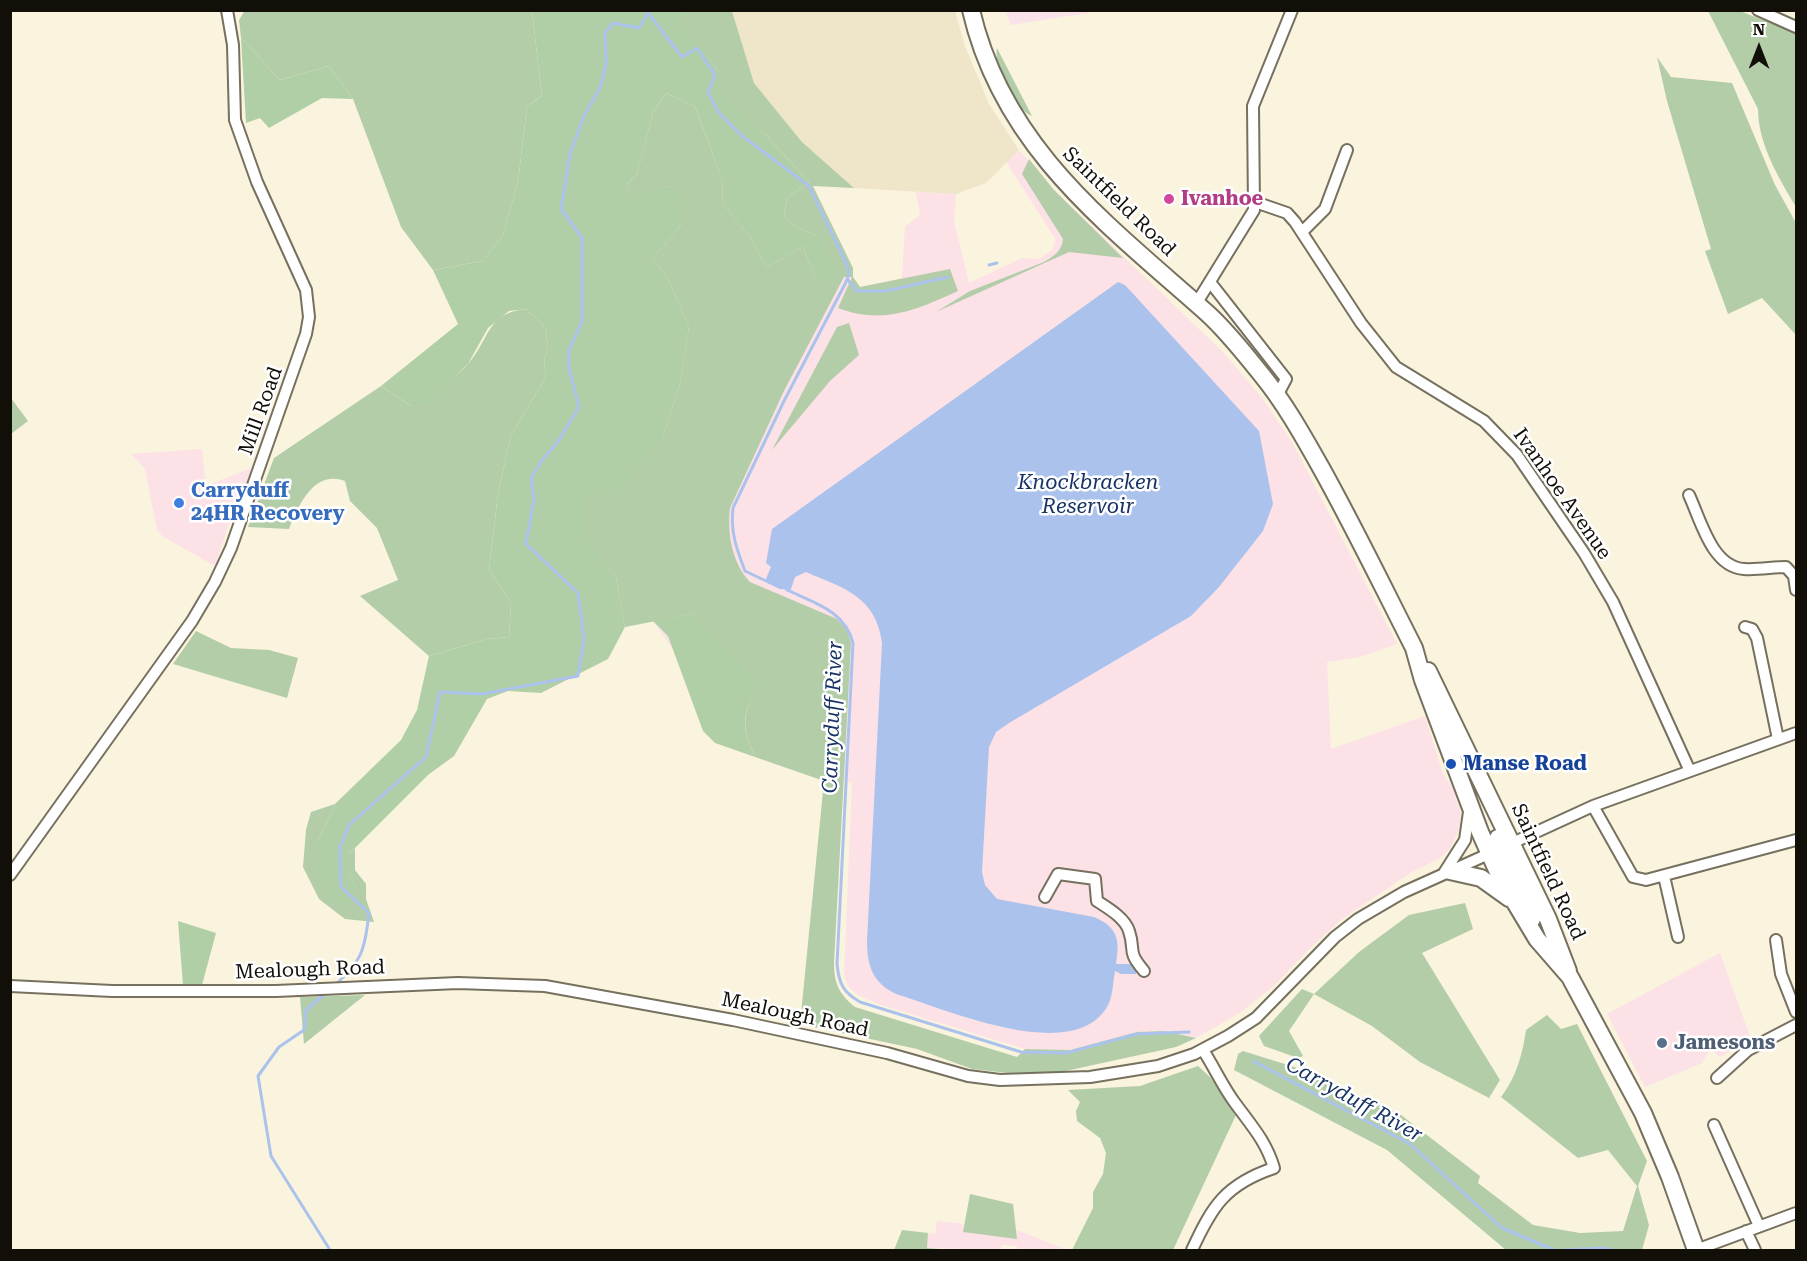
<!DOCTYPE html>
<style>
body{margin:0}
#map{position:relative;width:1807px;height:1261px;overflow:hidden;background:#faf3de;font-family:"Roboto Serif",serif}
canvas{display:block}
.frame{position:absolute;inset:0;border:12px solid #110f08;pointer-events:none}
.north{position:absolute;left:1729px;top:18px;width:60px;height:60px;-webkit-text-stroke:4px #fff;paint-order:stroke;rotate:0deg;font-size:16px;font-weight:700;line-height:24px;text-align:center;color:#110f08}
.north::after{content:'';display:block;margin:auto;width:21px;height:27px;background:#110f08;clip-path:polygon(50% 0,100% 100%,50% 72%,0 100%)}
</style>
<div id="map">
<canvas width="1807" height="1261"></canvas>
<div class="frame"></div>
<div class="north">N</div>
</div>
<script>
const g = document.querySelector('canvas').getContext('2d');
g.lineJoin = 'round';
function fillPath(path, color) {
  g.fillStyle = color;
  g.fill(path, 'evenodd');
}
function trace(path, color, width, dash) {
  g.strokeStyle = color;
  g.lineWidth = width;
  g.lineCap = dash ? 'butt' : 'round';
  g.setLineDash(dash || []);
  g.stroke(path);
}
function label(font, color, halo, rows, align = 'center') {
  g.font = font + ' "Roboto Serif",serif';
  g.lineWidth = 5;
  g.setLineDash([]);
  g.textBaseline = 'middle';
  g.strokeStyle = halo;
  g.fillStyle = color;
  for (const [text, x, y, turn = 0] of rows) {
    g.save();
    g.translate(x, y);
    g.rotate((+turn || 0) * Math.PI / 180);
    g.textAlign = isNaN(turn) ? turn : align;
    if (halo) g.strokeText(text, 0, 0);
    g.fillText(text, 0, 0);
    g.restore();
  }
}
const commercial = new Path2D(`
 M 613,85 L 853,268 L 853,277 L 860,287 L 902,278 L 905,227 L 920,215 L 916,192 L 956,194 L 954,221 L 969,283 L 1022,258 L 1039,259 L 1052,250 L 1056,240 L 1006,162 L 1019,150 L 1053,189 L 1224,353 L 1262,398 L 1292,442 L 1397,644 L 1360,657 L 1327,662 L 1331,749 L 1425,716 L 1443,774 L 1452,786 L 1461,814 L 1459,830 L 1450,849 L 1439,859 L 1410,873 L 1341,920 L 1308,950 L 1275,985 L 1241,1012 L 1196,1038 L 1164,1031 L 1137,1032 L 1070,1050 L 1025,1049 L 878,1004 L 856,994 L 848,986 L 844,976 L 852,783 L 740,744 L 653,621 L 625,627 L 550,462 Z
 M 202,449 L 206,486 L 251,468 L 241,500 L 237,499 L 215,566 L 162,536 L 157,530 L 145,469 L 131,454 Z
 M 1720,953 L 1751,1039 L 1720,1057 L 1710,1049 L 1702,1063 L 1645,1087 L 1607,1014 Z
 M 937,1221 L 964,1224 L 963,1231 L 1017,1238 L 1017,1230 L 1067,1250 L 1017,1250 L 1017,1246 L 1001,1245 L 1001,1250 L 926,1248 L 928,1233 L 935,1234 Z`);
const built = new Path2D(`
 M 732,11 L 955,11 L 965,46 L 989,104 L 1019,150 L 986,183 L 956,194 L 854,188 L 802,142 L 754,83 Z`);
const education = new Path2D(`
 M 1005,11 L 1005,10 L 1100,11 L 1011,25 Z`);
const green = new Path2D(`
 M 245,10 L 532,11 L 542,96 L 527,106 L 518,182 L 503,235 L 483,261 L 433,270 L 401,227 L 353,99 L 329,66 L 280,80 L 241,38 L 239,20 Z
 M 693,11 L 732,11 L 754,83 L 802,142 L 854,188 L 813,186 L 853,268 L 853,277 L 860,287 L 950,269 L 958,291 C 917,310 882,325 838,308 L 852,277 L 844,277 L 784,391 L 730,508 C 727,533 732,563 750,582 L 837,619 L 847,629 L 851,643 L 834,963 C 834,983 839,994 855,1007 L 1017,1057 L 1025,1049 L 1070,1050 L 1137,1032 L 1164,1031 L 1196,1038 L 1176,1047 L 1061,1072 L 1008,1073 L 972,1069 L 917,1049 L 800,1024 L 824,781 L 755,757 C 740,722 744,718 756,683 L 692,614 L 625,627 L 616,578 L 584,535 L 584,497 L 663,436 L 680,384 L 689,327 L 669,281 L 653,258 L 683,223 L 669,186 L 630,198 L 627,184 L 637,174 L 653,112 L 666,93 L 695,107 L 723,181 L 722,203 L 751,238 L 766,267 L 803,247 L 815,277 L 817,236 L 792,225 L 784,216 L 787,198 L 809,182 L 767,136 L 719,94 L 719,71 L 676,20 Z
 M 1708,11 L 1740,11 L 1796,33 L 1796,207 C 1779,178 1758,144 1758,109 Z
 M 997,48 L 1032,116 C 1015,110 993,66 997,48 Z
 M 1657,57 L 1671,77 L 1732,83 L 1775,185 L 1796,223 L 1796,335 L 1762,298 L 1728,314 L 1705,251 L 1711,249 L 1667,101 Z
 M 1029,159 L 1054,190 L 1123,258 L 1069,252 L 936,312 L 970,291 L 1044,262 C 1054,256 1062,251 1063,239 L 1022,174 Z
 M 526,309 L 545,327 L 548,346 L 544,362 L 546,377 L 511,435 L 498,494 L 489,570 L 511,603 L 509,637 L 487,639 L 429,656 L 360,596 L 398,580 L 377,528 L 350,501 L 345,481 C 314,470 299,504 289,529 L 248,527 L 274,458 L 381,386 L 411,406 C 427,394 456,379 468,364 C 490,339 486,313 526,309 Z
 M 849,323 L 859,355 L 830,381 L 772,450 L 837,327 Z
 M 11,398 L 28,421 L 11,434 Z
 M 196,631 L 231,648 L 269,650 L 298,658 L 287,698 L 173,664 Z
 M 335,804 L 318,841 L 358,893 L 349,874 L 349,854 L 355,848 L 355,870 L 366,884 L 366,899 L 374,922 L 345,919 L 319,899 L 303,867 L 306,830 L 311,812 Z
 M 1465,903 L 1473,929 L 1422,953 L 1500,1080 L 1489,1098 L 1420,1062 L 1372,1026 L 1314,994 L 1289,1031 L 1303,1056 L 1298,1058 L 1264,1046 L 1259,1036 L 1302,989 L 1314,994 L 1359,952 L 1409,915 Z
 M 365,995 L 304,1044 L 300,997 Z
 M 1547,1015 L 1561,1029 L 1577,1024 L 1647,1161 L 1638,1186 L 1649,1225 L 1642,1250 L 1506,1250 L 1387,1150 L 1234,1070 L 1238,1054 L 1243,1051 L 1307,1071 L 1401,1115 L 1480,1176 L 1478,1183 L 1533,1225 L 1580,1233 L 1623,1231 L 1637,1186 L 1608,1150 L 1578,1158 L 1501,1097 C 1516,1078 1523,1053 1526,1030 Z
 M 1198,1066 L 1211,1078 L 1236,1115 L 1173,1250 L 1072,1250 L 1093,1208 L 1093,1192 L 1103,1174 L 1106,1153 L 1100,1138 L 1077,1121 L 1076,1111 L 1080,1102 L 1068,1090 L 1140,1086 Z
 M 970,1194 L 1013,1204 L 1017,1239 L 963,1232 Z
 M 902,1230 L 928,1233 L 927,1248 L 953,1250 L 894,1250 Z`);
const forest = new Path2D(`
 M 532,11 L 693,11 L 677,20 L 719,71 L 720,94 L 767,136 L 809,182 L 787,198 L 784,216 L 792,225 L 817,236 L 835,265 L 832,282 L 815,277 L 803,247 L 766,267 L 751,238 L 722,203 L 723,181 L 695,107 L 666,93 L 653,112 L 637,174 L 627,184 L 630,197 L 669,186 L 685,198 L 683,223 L 653,258 L 669,281 L 689,327 L 680,384 L 663,436 L 619,491 L 584,498 L 584,534 L 616,578 L 625,627 L 608,659 L 541,693 L 508,691 L 487,699 L 454,756 L 428,775 L 349,854 L 349,874 L 358,892 L 348,908 L 332,900 L 318,876 L 318,841 L 335,804 L 401,740 L 417,710 L 429,656 L 487,639 L 509,637 L 511,603 L 489,570 L 498,494 L 511,435 L 546,377 L 544,362 L 548,346 L 545,327 L 526,309 L 509,311 L 488,328 L 468,364 L 428,403 L 411,406 L 381,386 L 458,324 L 433,270 L 483,261 L 503,235 L 518,182 L 527,106 L 542,96 Z
 M 241,38 L 280,80 L 329,66 L 353,99 L 322,98 L 269,128 L 260,118 L 246,123 Z
 M 692,614 L 757,683 C 743,718 740,722 755,757 L 715,743 L 703,731 L 668,636 L 653,621 Z
 M 178,921 L 216,933 L 202,985 L 183,985 Z`);
const water = new Path2D(`
 M 1118,282 L 1125,285 L 1259,431 L 1273,504 L 1263,531 L 1219,587 L 1191,616 L 1009,723 L 996,732 L 989,747 L 982,872 L 985,885 L 997,899 L 1094,917 C 1118,927 1120,940 1116,964 L 1136,964 L 1136,974 L 1121,974 L 1115,971 C 1113,981 1113,994 1109,1003 C 1078,1068 946,1009 896,994 C 873,983 867,966 867,941 L 882,643 C 876,596 843,588 806,572 L 795,577 L 790,592 L 765,581 L 771,567 L 766,563 L 772,529 Z`);
const stream = new Path2D(`
 M 646,10 L 682,57 L 697,48 L 715,75 L 708,93 L 719,113 L 741,135 L 809,186 L 847,265 L 849,275 L 845,284 L 784,401 L 733,508 C 730,532 737,550 745,571 L 781,588
 M 989,265 L 997,263
 M 847,279 L 857,291 L 886,291 L 948,277
 M 787,590 C 815,603 845,611 853,643 L 837,964 C 839,984 843,992 860,1002 L 1021,1052 L 1066,1053 L 1137,1034 L 1189,1032
 M 334,986 C 362,961 365,950 369,913 L 341,887 L 340,847 L 349,825 L 426,757 L 440,692 L 482,694 L 578,676 L 584,639 L 578,593 L 526,544 L 534,498 L 531,478 L 543,459 L 559,440 L 579,407 L 569,368 L 569,350 L 582,322 L 582,238 L 561,209 L 570,154 L 584,116 L 600,88 L 606,65 L 605,33 L 613,23 L 639,28 L 648,13
 M 327,992 L 306,1010 L 304,1030 L 279,1047 L 258,1076 L 271,1156 L 330,1250
 M 1253,1061 L 1410,1144 L 1502,1228 L 1554,1250
 M 1562,1250 L 1603,1248 L 1614,1250`);
const minor = new Path2D(`
 M 1758,10 L 1796,27
 M 1255,202 L 1287,213 L 1295,222 L 1361,323 L 1396,367 L 1484,421 L 1517,455 L 1584,553 L 1613,602 L 1689,769
 M 1302,232 L 1325,209 L 1347,150
 M 1210,282 L 1286,379 L 1277,396
 M 1196,304 L 1254,210 L 1253,106 L 1292,10
 M 1689,495 C 1701,521 1712,567 1744,569 C 1758,570 1773,567 1786,567 L 1794,576 L 1796,590
 M 1745,627 L 1752,629 L 1757,638 L 1778,739
 M 1593,806 L 1633,877 L 1646,880 L 1796,840
 M 1508,845 L 1593,806 L 1796,733
 M 1444,873 L 1465,840 L 1469,812
 M 10,875 L 192,621 L 215,582 L 231,548 L 306,334 L 309,317 L 306,290 L 257,182 L 235,120 L 233,45 L 227,10
 M 1664,876 L 1678,937
 M 1045,897 L 1058,874 L 1095,879 L 1097,901 C 1108,908 1125,918 1129,931 C 1136,952 1126,950 1144,971
 M 1776,940 L 1781,974 L 1796,1012
 M 10,986 L 112,991 L 276,991 L 458,983 L 545,986 L 733,1020 L 887,1053 L 968,1076 L 1000,1080 L 1090,1077 L 1158,1066 L 1194,1054 L 1228,1036 L 1256,1018 L 1335,937 L 1358,919 L 1404,892 L 1493,852
 M 1717,1078 L 1748,1050 L 1796,1025
 M 1714,1125 L 1759,1226
 M 1746,1231 L 1755,1250
 M 1192,1250 C 1212,1206 1226,1184 1274,1168 C 1266,1141 1251,1125 1235,1103 C 1223,1087 1214,1067 1203,1050
 M 1696,1250 L 1796,1213`);
const highway = new Path2D(`
 M 971,10 C 1003,148 1107,224 1207,313 C 1227,331 1244,353 1261,374 C 1284,402 1302,434 1320,466 C 1353,525 1383,587 1414,648 L 1423,680 L 1480,832 L 1501,879 L 1537,939 L 1570,977 L 1643,1113 L 1670,1177 L 1696,1250
 M 1428,671 L 1548,919 L 1568,971
 M 1498,838 L 1532,919
 M 1450,871 L 1481,878 L 1509,898`);
const markers = [
 [1169,199,6,"#d1479c"],
 [179,503,6,"#3f7fe0"],
 [1451,764,6,"#1a4fb4"],
 [1662,1043,6,"#5c6f8a"]
];
const hotelNames = [
 ["Ivanhoe",1181,199]
];
const streetNames = [
 ["Saintfield Road",1119,202,44],
 ["Mill Road",261,411,-70],
 ["Ivanhoe Avenue",1562,494,55],
 ["Saintfield Road",1548,872,65],
 ["Mealough Road",310,970,-2],
 ["Mealough Road",795,1015,12]
];
const shopNames = [
 ["Carryduff",191,491],
 ["24HR Recovery",191,514]
];
const transitNames = [
 ["Manse Road",1463,764]
];
const serviceNames = [
 ["Jamesons",1674,1043]
];
const waterNames = [
 ["Knockbracken",1088,483],
 ["Reservoir",1088,507],
 ["Carryduff River",833,717,-88],
 ["Carryduff River",1354,1100,29]
];
fillPath(commercial, '#fce1e7');
fillPath(built, '#efe6ca');
fillPath(education, '#fbe1ea');
fillPath(green, '#b3cda9');
fillPath(forest, '#b1cfa7');
fillPath(water, '#abc3ec');
trace(stream, '#abc3ec', 3);
trace(minor, '#76705e', 14);
trace(highway, '#76705e', 20);
trace(minor, '#fff', 10);
trace(highway, '#fff', 16);
for (const [x, y, r, color] of markers) {
  const dot = new Path2D();
  dot.arc(x, y, r, 0, 2 * Math.PI);
  g.fillStyle = color;
  g.fill(dot);
  trace(dot, '#fff', 2);
}
label('bold 20px', '#b23c85', '#fff', hotelNames, 'left');
label('20px', '#110f08', '#fff', streetNames);
label('bold 20px', '#366cbe', '#fff', shopNames, 'left');
label('bold 20px', '#164399', '#fff', transitNames, 'left');
label('bold 20px', '#4e5e75', '#fff', serviceNames, 'left');
label('italic 21px', '#183465', '#fff', waterNames);
</script>
